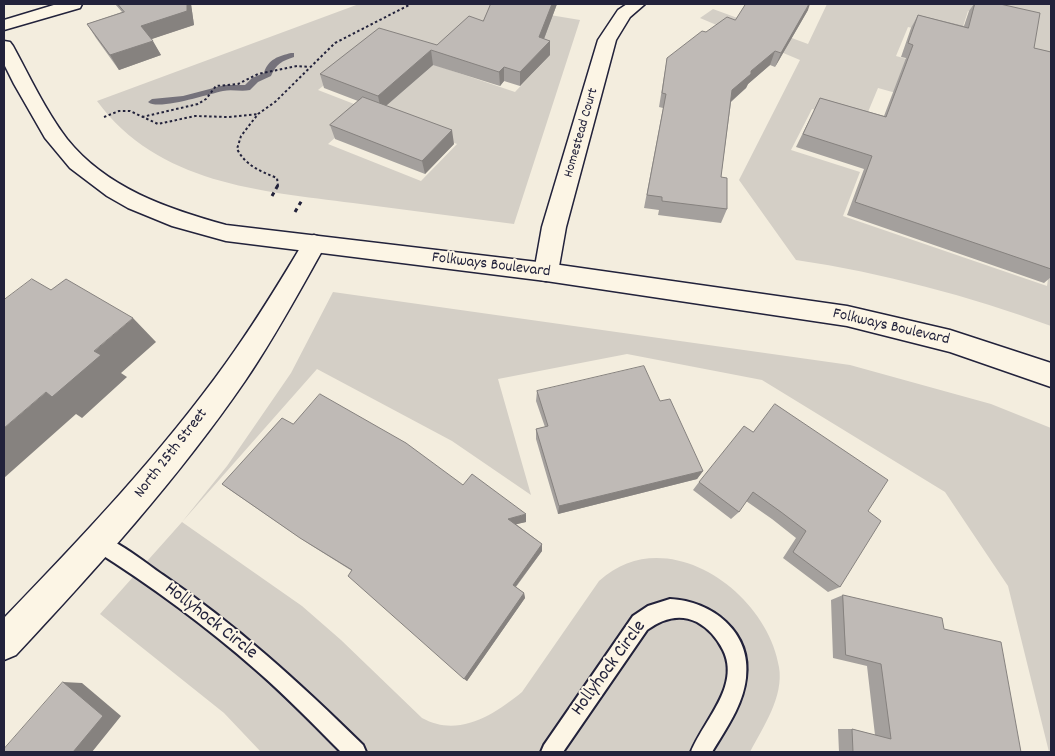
<!DOCTYPE html>
<style>
body{margin:0}
#map{position:relative;width:1055px;height:756px;overflow:hidden;background:#f3edde;font-family:Dekko,sans-serif}
canvas{display:block}
.frame{position:absolute;inset:0;border:5px solid #22223b;pointer-events:none}
</style>
<div id="map">
<canvas width="1055" height="756"></canvas>
<div class="frame"></div>
</div>
<script>
const g = document.querySelector('canvas').getContext('2d');
g.lineJoin = 'round';
function fillPath(path, color) {
  g.fillStyle = color;
  g.fill(path, 'evenodd');
}
function trace(path, color, width, dash) {
  g.strokeStyle = color;
  g.lineWidth = width;
  g.lineCap = dash ? 'butt' : 'round';
  g.setLineDash(dash || []);
  g.stroke(path);
}
function label(font, color, halo, rows, align = 'center') {
  g.font = font + ' Dekko,sans-serif';
  g.lineWidth = 4;
  g.setLineDash([]);
  g.textBaseline = 'middle';
  g.strokeStyle = halo;
  g.fillStyle = color;
  for (const [text, x, y, turn = 0] of rows) {
    g.save();
    g.translate(x, y);
    g.rotate((+turn || 0) * Math.PI / 180);
    g.textAlign = isNaN(turn) ? turn : align;
    if (halo) g.strokeText(text, 0, 0);
    g.fillText(text, 0, 0);
    g.restore();
  }
}
const green = new Path2D(`
 M 359,4 L 484,4 L 580,20 L 514,224 C 460,217 407,210 353,203 C 260,191 158,184 97,101 ZM 470,29 L 550,55 L 515,92 L 432,64 L 377,113 L 457,144 L 421,181 L 328,144 L 367,109 L 318,90 L 383,38 L 439,56 Z
 M 827,4 L 1051,4 L 1051,68 L 964,112 L 878,88 L 863,124 L 812,109 L 791,150 L 860,172 L 843,216 L 1047,286 L 1051,257 L 1051,326 C 968,296 884,273 796,260 L 739,180 L 800,60 L 700,18 L 713,9 L 808,44 ZM 968,11 L 1032,27 L 961,74 L 896,56 L 908,27 L 959,39 Z
 M 333,292 L 850,365 L 991,404 L 1051,428 L 1051,752 L 1049,752 L 1008,586 L 945,492 L 762,380 L 627,354 L 498,379 L 531,495 L 452,441 L 317,369 L 182,522 L 302,606 L 341,640 L 422,718 C 458,738 494,715 522,692 L 599,581 C 665,520 767,591 779,667 C 784,697 763,727 750,752 L 261,752 L 224,713 L 100,614 L 182,522 L 227,466 L 291,373 Z`);
const stream = new Path2D(`
 M 291,53 L 294,53 L 294,57 C 282,61 276,64 271,76 L 258,82 L 250,90 C 241,92 232,89 223,91 C 208,94 158,111 148,102 L 152,99 L 183,96 L 225,85 L 245,85 L 252,78 L 264,73 C 268,59 279,56 291,53 Z`);
const pathFar1 = new Path2D(`
 M 104,117 L 119,111 L 130,111 L 158,124 L 195,116 L 228,117 L 258,114
 M 142,117 L 198,104 L 206,99 L 216,86 L 238,84 L 258,74 L 297,66 L 309,67
 M 278,186 L 277,178 C 260,171 246,166 237,149 L 241,136 L 258,114 L 275,102 L 335,43 L 411,4`);
const path = new Path2D(`
 M 272,196 L 278,185
 M 295,212 L 302,200`);
const service = new Path2D(`
 M 99,534 C 122,544 143,561 163,575 C 236,625 300,683 363,745 L 366,752 L 341,752 C 313,724 286,696 256,670 C 205,625 150,585 93,549 L 90,543 L 93,537 Z
 M 670,599 C 712,601 752,632 746,678 C 743,705 726,729 712,752 L 691,752 C 703,721 741,686 723,650 C 717,638 708,628 697,622 C 679,613 662,619 647,630 L 563,752 L 541,752 L 544,745 L 633,616 L 648,606 Z`);
const minor = new Path2D(`
 M 57,4 L 82,4 L 80,8 L 4,30 L 4,20 Z
 M 627,4 L 645,4 L 630,17 L 616,40 L 566,227 L 558,272 L 555,279 L 546,281 L 537,279 L 534,272 L 542,227 L 598,40 L 618,10 Z
 M 314,235 L 322,238 L 326,244 C 300,290 275,337 245,381 C 177,480 97,568 16,655 L 4,660 L 4,618 C 82,537 160,455 226,363 C 255,323 281,280 306,238 Z`);
const tertiary = new Path2D(`
 M 4,41 L 10,42 L 13,46 C 30,77 45,110 67,139 C 106,188 168,209 226,225 L 546,263 L 847,306 L 950,330 L 1051,363 L 1051,387 L 950,352 L 847,326 L 546,281 L 226,241 L 172,226 L 128,208 L 107,196 L 70,168 L 45,138 L 14,84 L 4,64 Z`);
const wall = new Path2D(`
 M 115,4 L 191,4 L 194,25 L 151,39 L 161,55 L 119,70 L 96,38 L 87,24 L 122,12 Z
 M 491,4 L 557,4 L 544,39 L 550,41 L 550,55 L 520,86 L 504,81 L 500,86 L 433,65 L 386,106 L 454,144 L 425,174 L 335,139 L 330,125 L 358,101 L 324,88 L 320,74 L 437,45 L 483,21 Z
 M 974,4 L 1000,4 L 1034,48 L 1051,52 L 1051,277 L 1044,283 L 847,215 L 864,169 L 796,147 L 820,98 L 884,116 L 906,58 L 901,57 L 911,28 L 918,15 L 964,26 L 969,11 Z
 M 808,10 L 775,67 L 770,65 L 748,84 L 746,88 L 731,102 L 721,177 L 727,209 L 721,223 L 658,215 L 659,210 L 644,208 L 663,108 L 659,107 L 667,58 L 706,32 L 735,20 Z
 M 537,391 L 660,401 L 703,471 L 697,479 L 558,514 L 536,439 L 536,429 L 545,427 L 536,401 Z
 M 293,424 L 463,485 L 526,522 L 516,524 L 542,544 L 542,551 L 516,587 L 524,593 L 525,598 L 467,681 L 352,571 L 309,544 L 233,492 L 222,484 Z
 M 699,482 L 868,511 L 840,587 L 828,592 L 783,558 L 796,538 L 772,519 L 746,501 L 739,512 L 731,519 L 693,490 Z
 M 843,595 L 944,629 L 1021,752 L 839,752 L 838,729 L 852,729 L 875,735 L 867,666 L 833,658 L 831,600 Z`);
const shadedWall = new Path2D(`
 M 187,4 L 191,4 L 194,25 L 149,40 L 141,26 Z
 M 552,4 L 557,4 L 539,52 L 539,37 Z
 M 809,4 L 810,4 L 808,10 L 775,67 L 781,53 Z
 M 153,41 L 161,55 L 119,70 L 110,55 Z
 M 550,41 L 550,55 L 520,86 L 520,72 Z
 M 431,50 L 433,65 L 381,110 L 378,96 Z
 M 775,51 L 770,65 L 748,84 L 746,88 L 728,104 L 732,90 L 751,71 Z
 M 504,67 L 504,81 L 500,86 L 499,72 Z
 M 452,130 L 454,144 L 425,174 L 422,161 Z
 M 133,318 L 156,342 L 121,373 L 127,377 L 82,418 L 76,414 L 4,478 L 4,428 Z
 M 703,471 L 697,479 L 558,514 L 559,506 Z
 M 526,514 L 526,522 L 509,526 L 508,519 Z
 M 542,544 L 542,551 L 513,590 L 513,585 Z
 M 524,593 L 525,598 L 467,681 L 464,679 Z
 M 63,682 L 82,683 L 121,716 L 92,752 L 73,752 Z`);
const building = new Path2D(`
 M 118,4 L 187,4 L 187,11 L 141,26 L 153,41 L 110,55 L 87,24 L 124,12 Z
 M 491,4 L 552,4 L 539,37 L 550,41 L 520,72 L 504,67 L 499,72 L 431,50 L 378,96 L 320,74 L 379,28 L 437,45 L 469,16 L 483,21 Z
 M 746,4 L 809,4 L 781,53 L 775,51 L 751,71 L 751,74 L 732,90 L 721,177 L 727,178 L 727,209 L 662,201 L 662,197 L 647,195 L 666,94 L 662,93 L 667,58 L 702,31 L 706,32 L 727,17 L 735,20 Z
 M 975,4 L 1000,4 L 1040,13 L 1034,48 L 1051,52 L 1051,269 L 855,202 L 872,156 L 803,134 L 820,98 L 886,117 L 913,45 L 908,43 L 918,15 L 968,28 Z
 M 363,97 L 452,130 L 422,161 L 330,125 Z
 M 32,279 L 51,290 L 66,279 L 133,318 L 94,351 L 101,355 L 52,397 L 46,392 L 4,428 L 4,300 Z
 M 644,366 L 660,401 L 670,399 L 703,471 L 559,506 L 536,429 L 548,426 L 537,391 Z
 M 320,394 L 406,443 L 463,485 L 472,474 L 526,514 L 508,519 L 542,544 L 513,585 L 524,593 L 464,679 L 348,576 L 352,570 L 300,538 L 222,484 L 282,418 L 293,424 Z
 M 775,404 L 888,480 L 868,511 L 881,521 L 840,587 L 793,552 L 806,531 L 781,512 L 753,492 L 739,512 L 699,482 L 744,426 L 753,432 Z
 M 843,595 L 942,618 L 944,629 L 1001,642 L 1021,752 L 853,752 L 852,729 L 891,739 L 881,664 L 846,655 Z
 M 63,682 L 103,716 L 73,752 L 4,752 L 4,749 Z`);
const farStreetnames = [
 ["Homestead Court",582,133,-74]
];
const streetNames = [
 ["Folkways Boulevard",491,266,7],
 ["Folkways Boulevard",891,328,13],
 ["North 25th Street",172,454,-52]
];
const nearStreetnames = [
 ["Hollyhock Circle",210,622,38],
 ["Hollyhock Circle",610,669,-54]
];
fillPath(green, '#d4cfc6');
fillPath(stream, '#75727b');
trace(service, '#22223b', 4);
trace(minor, '#22223b', 3);
trace(tertiary, '#22223b', 3);
trace(pathFar1, '#22223b', 2, [2.5, 2.5]);
trace(path, '#22223b', 3, [4, 4]);
fillPath(service, '#fcf5e5');
fillPath(minor, '#fcf5e5');
fillPath(tertiary, '#fcf5e5');
fillPath(wall, '#a4a09d');
fillPath(shadedWall, '#86827f');
fillPath(building, '#bfbab6');
trace(building, '#86827f', 1);
label('14px', '#22223b', '#fcf5e5', farStreetnames);
label('16px', '#22223b', '#fcf5e5', streetNames);
label('19px', '#22223b', '#fcf5e5', nearStreetnames);
</script>
